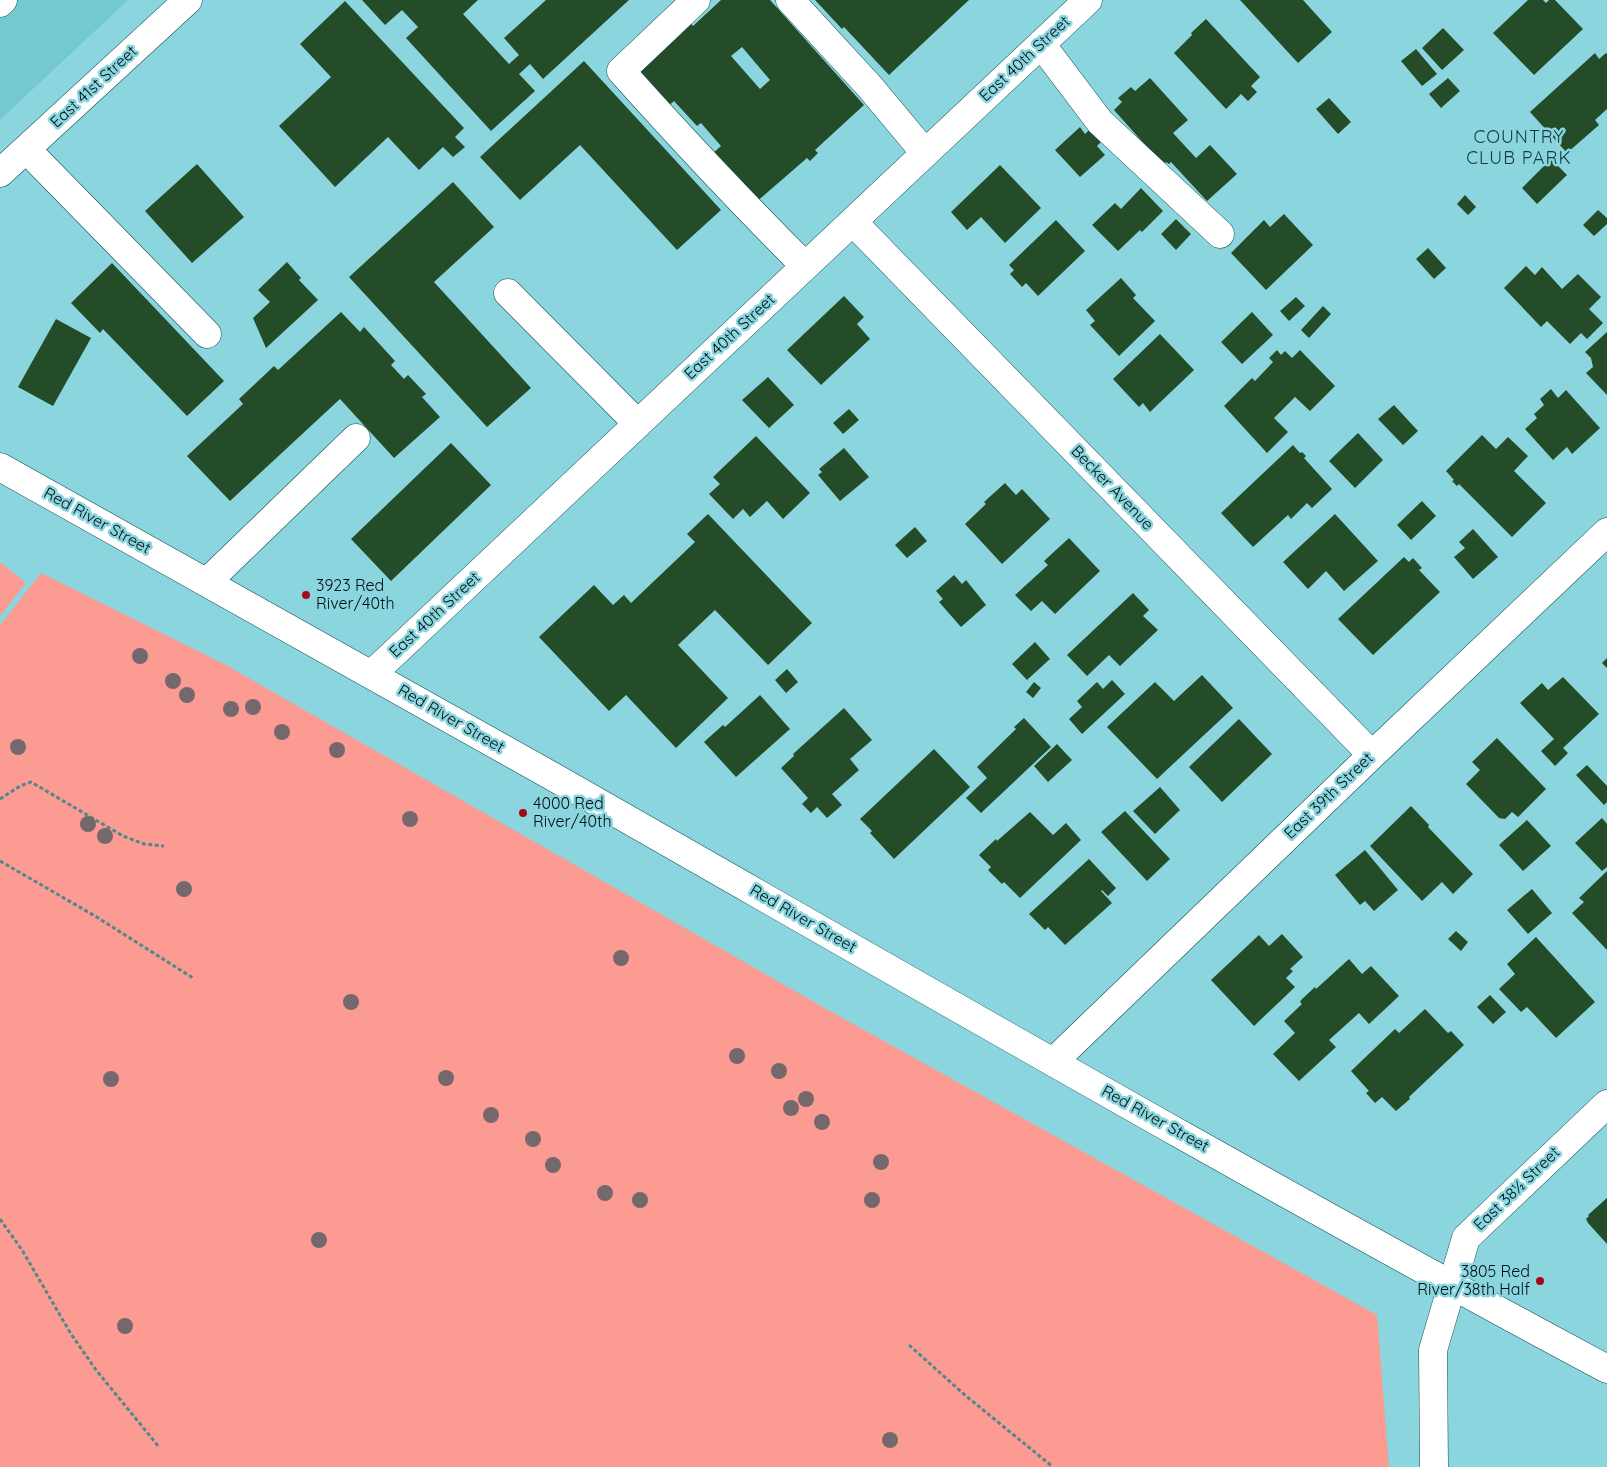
<!DOCTYPE html>
<meta charset="utf-8">
<style>
body{margin:0}
canvas{display:block;background:#8bd5de}
</style>
<canvas width="1607" height="1467"></canvas>
<script>
const g = document.querySelector('canvas').getContext('2d');
g.lineJoin = 'round';
function fillPath(path, color) {
  g.fillStyle = color;
  g.fill(path, 'evenodd');
}
function trace(path, color, width, dash) {
  g.strokeStyle = color;
  g.lineWidth = width;
  g.lineCap = dash ? 'butt' : 'round';
  g.setLineDash(dash || []);
  g.stroke(path);
}
function label(font, color, halo, rows, align = 'center') {
  g.font = font + ' Quicksand,sans-serif';
  g.lineWidth = 5;
  g.setLineDash([]);
  g.textBaseline = 'middle';
  g.strokeStyle = halo;
  g.fillStyle = color;
  for (const [text, x, y, turn = 0] of rows) {
    g.save();
    g.translate(x, y);
    g.rotate((+turn || 0) * Math.PI / 180);
    g.textAlign = isNaN(turn) ? turn : align;
    if (halo) g.strokeText(text, 0, 0);
    g.fillText(text, 0, 0);
    g.restore();
  }
}
const built = new Path2D(`
 M 0,0 L 128,0 L 0,120 Z`);
const green = new Path2D(`
 M 0,562 L 26,583 L 0,616 Z
 M 41,573 L 224,664 L 828,1010 L 1377,1315 L 1389,1467 L 0,1467 L 0,625 Z`);
const building = new Path2D(`
 M 362,0 L 478,0 L 463,14 L 509,64 L 519,55 L 504,38 L 546,0 L 629,0 L 543,79 L 530,64 L 519,74 L 535,91 L 491,131 L 406,38 L 418,27 L 402,10 L 385,25 Z
 M 721,0 L 770,0 L 864,105 L 815,150 L 818,153 L 810,161 L 807,158 L 754,204 L 711,155 L 721,146 L 701,123 L 697,126 L 674,101 L 664,110 L 634,76 L 689,21 L 693,26 ZM 742,47 L 770,80 L 760,89 L 731,56 Z
 M 815,0 L 969,0 L 889,75 L 844,27 L 842,29 Z
 M 1240,0 L 1303,0 L 1332,32 L 1298,63 Z
 M 1528,0 L 1543,0 L 1546,3 L 1549,0 L 1555,0 L 1583,29 L 1534,75 L 1493,33 Z
 M 345,1 L 464,128 L 455,137 L 465,147 L 453,157 L 443,147 L 419,170 L 388,137 L 335,187 L 279,126 L 331,77 L 300,44 Z
 M 1206,19 L 1260,77 L 1251,86 L 1257,92 L 1248,101 L 1241,94 L 1226,109 L 1174,53 L 1192,35 L 1191,33 Z
 M 1443,28 L 1464,50 L 1442,70 L 1422,48 Z
 M 1416,49 L 1437,74 L 1422,86 L 1401,61 Z
 M 1595,53 L 1599,59 L 1606,53 L 1607,54 L 1607,109 L 1595,120 L 1599,125 L 1567,153 L 1530,112 Z
 M 584,61 L 721,210 L 677,250 L 580,145 L 520,200 L 480,157 Z
 M 1150,78 L 1188,120 L 1173,133 L 1196,158 L 1210,145 L 1237,174 L 1207,201 L 1171,162 L 1169,164 L 1166,162 L 1163,165 L 1114,110 L 1122,102 L 1118,98 L 1131,87 L 1135,91 Z
 M 1448,78 L 1460,91 L 1441,108 L 1429,94 Z
 M 1329,98 L 1351,122 L 1338,134 L 1316,109 Z
 M 1093,126 L 1105,138 L 1097,146 L 1105,155 L 1080,177 L 1055,150 L 1080,127 L 1085,134 Z
 M 1551,159 L 1567,175 L 1537,204 L 1522,188 Z
 M 197,164 L 244,217 L 192,263 L 145,211 Z
 M 1000,165 L 1041,208 L 1005,243 L 981,217 L 967,230 L 951,212 Z
 M 453,182 L 494,227 L 434,282 L 531,388 L 487,427 L 349,277 Z
 M 1141,188 L 1163,211 L 1142,232 L 1140,230 L 1118,251 L 1092,225 L 1115,203 L 1121,209 Z
 M 1465,195 L 1476,207 L 1468,215 L 1457,204 Z
 M 1598,210 L 1607,218 L 1607,224 L 1594,236 L 1583,225 Z
 M 1284,214 L 1313,245 L 1266,290 L 1231,253 L 1264,220 L 1270,227 Z
 M 1176,219 L 1191,234 L 1176,250 L 1161,234 Z
 M 1056,220 L 1085,251 L 1038,296 L 1026,283 L 1022,287 L 1010,274 L 1014,270 L 1009,265 Z
 M 1428,248 L 1446,268 L 1434,279 L 1416,259 Z
 M 287,262 L 301,278 L 299,280 L 318,300 L 266,348 L 253,318 L 270,302 L 258,290 Z
 M 112,263 L 224,381 L 187,416 L 103,329 L 100,333 L 71,303 Z
 M 1526,266 L 1535,275 L 1542,267 L 1562,289 L 1578,274 L 1601,297 L 1589,309 L 1603,323 L 1587,339 L 1581,333 L 1570,344 L 1547,321 L 1541,327 L 1504,288 Z
 M 1121,278 L 1136,295 L 1133,298 L 1155,321 L 1119,356 L 1090,325 L 1095,321 L 1086,310 Z
 M 844,296 L 864,317 L 857,324 L 870,339 L 821,385 L 787,350 Z
 M 1296,297 L 1305,306 L 1289,321 L 1280,311 Z
 M 1323,306 L 1331,314 L 1309,338 L 1301,330 Z
 M 341,312 L 360,332 L 364,327 L 395,361 L 391,365 L 404,379 L 408,375 L 426,394 L 422,397 L 440,417 L 394,458 L 340,399 L 230,501 L 187,456 L 243,404 L 239,399 L 274,366 L 278,370 Z
 M 1252,312 L 1273,335 L 1242,364 L 1221,342 Z
 M 56,319 L 91,338 L 53,406 L 18,387 Z
 M 1607,332 L 1607,395 L 1586,373 L 1593,367 L 1591,358 L 1585,352 Z
 M 1160,334 L 1194,370 L 1150,412 L 1143,403 L 1139,407 L 1113,379 Z
 M 1277,350 L 1281,355 L 1285,351 L 1292,358 L 1300,350 L 1335,386 L 1310,411 L 1295,397 L 1274,418 L 1288,432 L 1267,453 L 1224,406 L 1252,378 L 1255,381 L 1273,362 L 1269,358 Z
 M 768,377 L 794,405 L 769,428 L 742,400 Z
 M 1551,389 L 1558,398 L 1566,390 L 1600,428 L 1572,454 L 1567,447 L 1553,460 L 1525,429 L 1537,418 L 1534,414 L 1544,405 L 1540,399 Z
 M 1394,405 L 1418,431 L 1403,445 L 1378,419 Z
 M 849,409 L 859,420 L 843,434 L 833,423 Z
 M 1358,433 L 1383,460 L 1355,488 L 1329,461 Z
 M 1482,435 L 1496,449 L 1508,437 L 1528,456 L 1514,471 L 1546,503 L 1512,537 L 1459,484 L 1457,486 L 1452,481 L 1454,480 L 1446,471 Z
 M 756,436 L 810,493 L 783,519 L 767,501 L 750,517 L 743,509 L 733,519 L 709,494 L 720,484 L 713,477 Z
 M 451,443 L 491,485 L 391,581 L 351,539 Z
 M 1293,445 L 1300,453 L 1302,452 L 1306,456 L 1304,458 L 1332,489 L 1312,508 L 1307,503 L 1291,519 L 1288,515 L 1253,547 L 1221,513 Z
 M 844,448 L 869,477 L 840,501 L 818,475 L 822,472 L 819,469 Z
 M 1005,483 L 1016,495 L 1022,489 L 1050,519 L 1002,564 L 965,524 L 986,504 L 984,502 Z
 M 1422,501 L 1436,516 L 1411,540 L 1397,525 Z
 M 708,514 L 812,623 L 768,665 L 715,610 L 678,645 L 728,698 L 676,748 L 626,695 L 609,711 L 539,637 L 594,585 L 613,605 L 624,595 L 631,603 L 695,542 L 687,534 Z
 M 1335,514 L 1378,561 L 1344,591 L 1326,571 L 1308,589 L 1283,562 Z
 M 915,527 L 927,541 L 907,558 L 895,545 Z
 M 1473,529 L 1498,557 L 1473,579 L 1454,557 L 1465,548 L 1459,542 Z
 M 1069,538 L 1100,571 L 1055,614 L 1042,601 L 1031,611 L 1015,595 L 1048,565 L 1044,561 Z
 M 1404,557 L 1409,562 L 1413,558 L 1422,568 L 1419,570 L 1440,592 L 1373,655 L 1338,619 Z
 M 954,575 L 962,584 L 966,580 L 986,605 L 961,627 L 939,602 L 943,599 L 936,591 Z
 M 1133,593 L 1149,610 L 1143,616 L 1158,630 L 1120,666 L 1109,655 L 1087,676 L 1067,655 Z
 M 1035,642 L 1050,659 L 1027,680 L 1012,664 Z
 M 1607,658 L 1607,668 L 1602,663 Z
 M 787,669 L 798,682 L 786,693 L 775,680 Z
 M 1202,675 L 1233,708 L 1157,779 L 1107,727 L 1155,682 L 1174,701 Z
 M 1563,677 L 1599,714 L 1563,748 L 1568,753 L 1555,766 L 1541,751 L 1554,739 L 1520,703 L 1542,683 L 1548,690 Z
 M 1112,680 L 1125,694 L 1082,734 L 1069,719 L 1082,707 L 1077,701 L 1097,682 L 1103,689 Z
 M 1034,682 L 1041,688 L 1033,698 L 1026,692 Z
 M 760,695 L 790,729 L 736,777 L 704,742 L 723,725 L 725,727 Z
 M 844,708 L 872,740 L 850,759 L 859,770 L 832,794 L 842,805 L 827,818 L 817,807 L 811,813 L 802,804 L 808,798 L 781,768 L 794,756 L 793,754 Z
 M 1024,718 L 1051,747 L 981,813 L 966,798 L 987,778 L 977,767 L 1016,729 L 1014,727 Z
 M 1239,719 L 1272,754 L 1222,802 L 1189,767 Z
 M 1497,738 L 1546,789 L 1518,817 L 1512,812 L 1505,819 L 1499,818 L 1466,784 L 1480,770 L 1472,762 Z
 M 1057,744 L 1072,760 L 1048,782 L 1034,766 Z
 M 934,749 L 970,787 L 894,859 L 870,833 L 872,831 L 860,819 Z
 M 1587,765 L 1607,786 L 1607,802 L 1604,805 L 1576,775 Z
 M 1160,787 L 1180,810 L 1155,834 L 1133,811 Z
 M 1411,806 L 1429,825 L 1428,827 L 1473,874 L 1453,894 L 1442,882 L 1422,901 L 1370,846 Z
 M 1125,811 L 1170,859 L 1147,881 L 1101,832 Z
 M 1030,812 L 1053,835 L 1066,823 L 1081,840 L 1020,898 L 1004,882 L 1002,884 L 988,870 L 991,867 L 979,855 L 996,839 L 997,841 Z
 M 1602,818 L 1607,824 L 1607,867 L 1602,871 L 1575,843 Z
 M 1527,820 L 1551,846 L 1523,871 L 1499,845 Z
 M 1365,850 L 1398,890 L 1374,911 L 1365,901 L 1360,905 L 1335,875 Z
 M 1089,859 L 1116,888 L 1108,896 L 1102,890 L 1101,891 L 1112,903 L 1065,945 L 1048,927 L 1045,930 L 1029,914 Z
 M 1607,871 L 1607,950 L 1572,913 L 1584,902 L 1579,898 Z
 M 1532,889 L 1552,913 L 1528,934 L 1507,910 Z
 M 1456,931 L 1468,942 L 1461,951 L 1448,939 Z
 M 1282,934 L 1303,957 L 1290,969 L 1293,971 L 1286,978 L 1295,987 L 1254,1026 L 1211,980 L 1259,935 L 1269,946 Z
 M 1536,937 L 1595,1002 L 1556,1038 L 1527,1007 L 1521,1012 L 1499,989 L 1515,974 L 1507,964 Z
 M 1349,959 L 1362,974 L 1371,966 L 1399,996 L 1369,1024 L 1359,1013 L 1329,1040 L 1336,1047 L 1299,1081 L 1273,1054 L 1295,1033 L 1284,1021 L 1302,1004 L 1300,1002 L 1301,1000 L 1315,987 L 1316,989 Z
 M 1490,995 L 1506,1012 L 1493,1024 L 1477,1007 Z
 M 1425,1009 L 1448,1033 L 1451,1031 L 1464,1045 L 1409,1097 L 1410,1099 L 1396,1111 L 1382,1097 L 1375,1103 L 1366,1093 L 1369,1091 L 1351,1071 L 1395,1029 L 1399,1033 Z
 M 1607,1198 L 1607,1244 L 1588,1223 L 1586,1219 L 1589,1216 L 1588,1215 Z`);
const path = new Path2D(`
 M 0,799 L 20,786 L 31,782 L 123,836 L 144,844 L 164,846
 M 0,861 L 95,916 L 193,978
 M 0,1219 L 22,1250 L 71,1334 L 96,1370 L 159,1447
 M 909,1345 L 966,1396 L 1053,1467`);
const minor = new Path2D(`
 M 696,0 L 621,71 C 681,138 742,203 805,266
 M 790,0 L 870,87 L 925,153
 M 0,3 L 3,0
 M 1041,44 L 1100,122 L 1220,234
 M 27,150 L 207,334
 M 0,173 L 188,0
 M 853,222 L 1372,755
 M 508,293 L 638,424
 M 207,582 L 356,438
 M 372,674 L 1088,0
 M 1053,1062 L 1372,755 L 1607,532
 M 1434,1467 L 1433,1350 L 1466,1238 L 1607,1104`);
const major = new Path2D(`
 M 0,467 C 183,569 367,671 550,775 C 901,975 1250,1178 1607,1369`);
const trees = [
 [140,656],
 [173,681],
 [187,695],
 [253,707],
 [231,709],
 [282,732],
 [18,747],
 [337,750],
 [410,819],
 [88,824],
 [105,836],
 [184,889],
 [621,958],
 [351,1002],
 [737,1056],
 [779,1071],
 [446,1078],
 [111,1079],
 [806,1099],
 [791,1108],
 [491,1115],
 [822,1122],
 [533,1139],
 [881,1162],
 [553,1165],
 [605,1193],
 [640,1200],
 [872,1200],
 [319,1240],
 [125,1326],
 [890,1440]
];
const markers = [
 [306,595,5,"#a40918"],
 [523,813,5,"#a40918"],
 [1540,1281,5,"#a40918"]
];
const streetNames = [
 ["East 40th Street",1025,59,-43],
 ["East 41st Street",94,87,-43],
 ["East 40th Street",730,337,-43],
 ["Becker Avenue",1112,488,46],
 ["Red River Street",97,521,29],
 ["East 40th Street",435,615,-43],
 ["Red River Street",451,719,30],
 ["East 39th Street",1329,796,-44],
 ["Red River Street",803,919,30],
 ["Red River Street",1155,1119,29],
 ["East 38½ Street",1517,1189,-44]
];
const poiNames = [
 ["3923 Red",316,586],
 ["River/40th",316,604],
 ["4000 Red",533,804],
 ["River/40th",533,822],
 ["3805 Red",1530,1272,"right"],
 ["River/38th Half",1530,1290,"right"]
];
const neighbourhoodNames = [
 ["COUNTRY",1519,138],
 ["CLUB PARK",1519,159]
];
fillPath(built, '#74c8d2');
fillPath(green, '#fb9b92');
fillPath(building, '#254c29');
trace(minor, '#104d53', 29);
trace(major, '#104d53', 29);
trace(path, '#54868d', 3, [4, 2.5]);
trace(minor, '#fff', 28);
trace(major, '#fff', 28);
g.fillStyle = '#74686d';
for (const [x, y] of trees) {
  g.beginPath();
  g.arc(x, y, 8, 0, 2 * Math.PI);
  g.fill();
}
for (const [x, y, r, color] of markers) {
  const dot = new Path2D();
  dot.arc(x, y, r, 0, 2 * Math.PI);
  g.fillStyle = color;
  g.fill(dot);
  trace(dot, '#8bd5de', 2);
}
label('16px', '#000f12', '#8bd5de', streetNames);
label('16px', '#000f12', '#8bd5de', poiNames, 'left');
g.letterSpacing = '1px';
label('18px', '#143c40', '#8bd5de', neighbourhoodNames);
g.letterSpacing = '0px';
</script>
